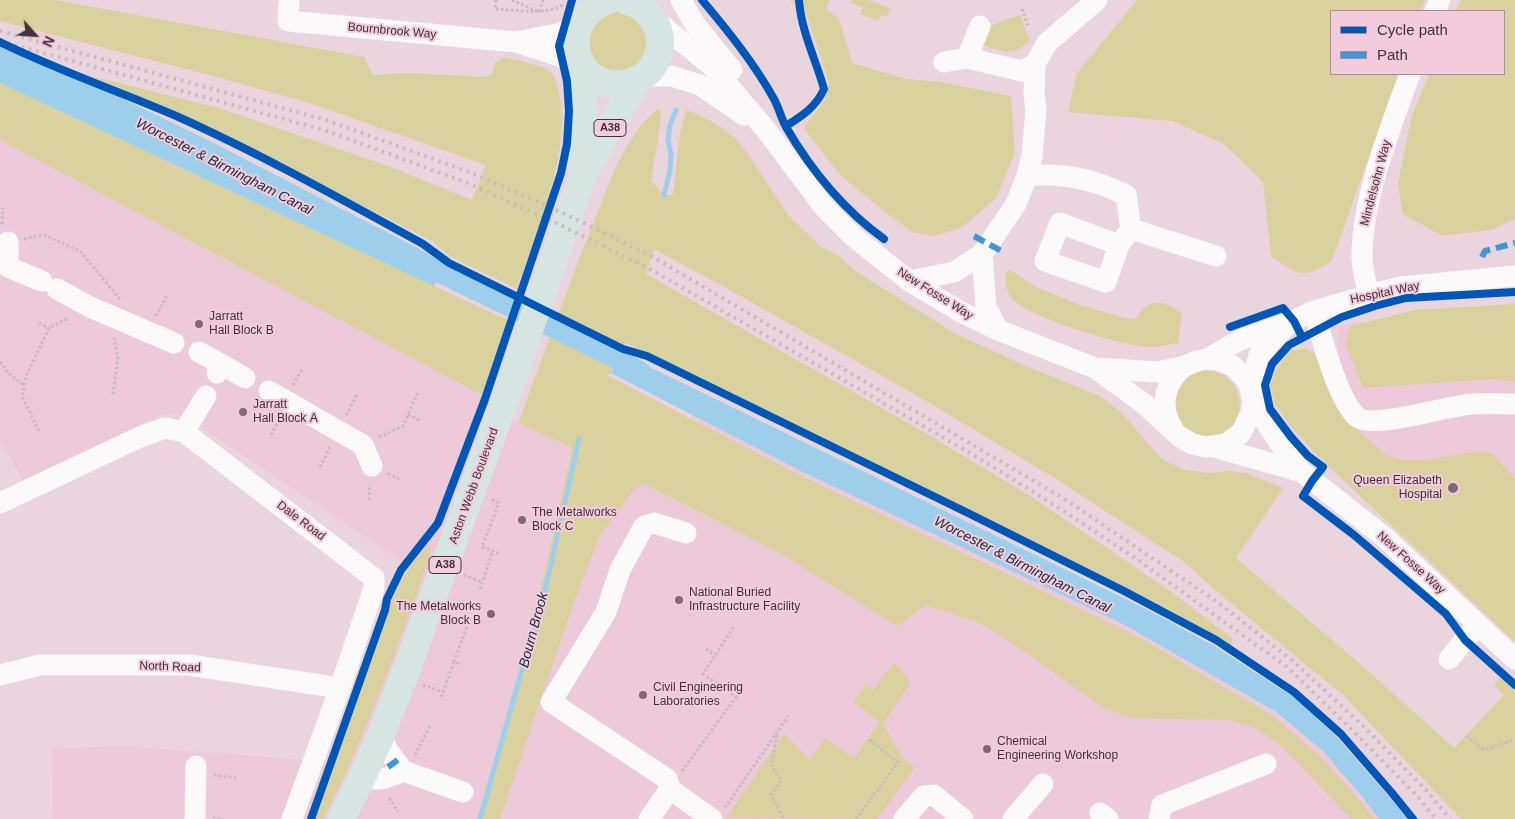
<!DOCTYPE html>
<style>
body{margin:0}
#map{position:relative;width:1515px;height:819px;overflow:hidden;background:#ead4de;font-family:Helvetica,sans-serif}
canvas{display:block}
.legend{position:absolute;left:1330px;top:10px;width:175px;height:65px;box-sizing:border-box;background:#f3cbdd;border:1px solid #ac8e9b;margin:0;padding:6px 9px;list-style:none;font-size:15px;color:#423239}
.legend li{display:flex;align-items:center;gap:10px;height:25px}
.legend b{width:25px;border:1px solid #ac8e9b}
.north{position:absolute;left:10px;top:10px;width:50px;height:50px;-webkit-text-stroke:4px #f3cbdd;paint-order:stroke;rotate:116deg;font-size:14px;font-weight:700;line-height:20px;text-align:center;color:#423239}
.north::after{content:'';display:block;margin:auto;width:18px;height:22px;background:#423239;clip-path:polygon(50% 0,100% 100%,50% 72%,0 100%)}
</style>
<div id="map">
<canvas width="1515" height="819"></canvas>
<ul class="legend">
<li><b style="height:6px;background:#0057b8"></b>Cycle path</li>
<li><b style="height:6px;background:#3f97d9"></b>Path</li>
</ul>
<div class="north">N</div>
</div>
<script>
const g = document.querySelector('canvas').getContext('2d');
g.lineJoin = 'round';
function fillPath(path, color) {
  g.fillStyle = color;
  g.fill(path, 'evenodd');
}
function trace(path, color, width, dash) {
  g.strokeStyle = color;
  g.lineWidth = width;
  g.lineCap = dash ? 'butt' : 'round';
  g.setLineDash(dash || []);
  g.stroke(path);
}
function label(font, color, halo, rows, align = 'center') {
  g.font = font + ' Helvetica,sans-serif';
  g.lineWidth = 4;
  g.setLineDash([]);
  g.textBaseline = 'middle';
  g.strokeStyle = halo;
  g.fillStyle = color;
  for (const [text, x, y, turn = 0] of rows) {
    g.save();
    g.translate(x, y);
    g.rotate((+turn || 0) * Math.PI / 180);
    g.textAlign = isNaN(turn) ? turn : align;
    if (halo) g.strokeText(text, 0, 0);
    g.fillText(text, 0, 0);
    g.restore();
  }
}
const built = new Path2D(`
 M 0,140 L 482,395 L 518,423 L 572,448 L 534,620 L 477,819 L 53,819 L 52,749 L 121,746 L 294,759 L 334,765 L 390,606 L 401,581 L 409,569 L 403,562 L 185,417 L 171,413 L 161,415 L 23,480 L 0,441 Z
 M 1515,303 L 1515,617 L 1350,444 L 1336,396 L 1338,326 Z
 M 693,415 L 803,472 L 1123,624 L 1276,713 L 1323,751 L 1364,799 L 1379,819 L 486,819 L 553,578 L 628,478 Z`);
const green = new Path2D(`
 M 0,0 L 56,0 L 364,57 L 373,75 L 407,73 L 484,77 L 492,74 L 495,63 L 503,57 C 514,60 546,65 553,74 C 555,77 556,82 557,85 C 576,143 536,232 517,289 L 451,257 L 432,241 L 184,115 L 91,76 L 219,108 L 391,167 L 472,200 L 486,165 L 309,103 L 213,76 L 0,21 Z
 M 790,0 L 829,0 L 826,10 L 839,18 L 852,63 L 906,79 L 941,82 L 1011,96 L 1015,153 L 996,198 L 963,227 L 935,236 L 912,232 L 880,208 L 840,175 L 804,128 L 825,100 L 829,82 L 806,13 Z
 M 852,0 L 868,0 L 890,8 L 887,16 L 881,15 L 878,21 L 860,14 L 863,7 L 850,3 Z
 M 1137,0 L 1425,0 L 1421,11 L 1331,11 L 1331,74 L 1398,74 L 1332,261 C 1301,280 1299,275 1271,256 L 1263,182 L 1224,144 L 1172,121 L 1068,112 L 1077,73 Z
 M 1461,0 L 1515,0 L 1515,219 L 1491,230 L 1443,236 L 1406,216 L 1402,213 L 1398,183 L 1412,115 L 1429,74 L 1504,74 L 1504,11 L 1456,11 Z
 M 609,7 L 635,10 L 653,43 L 633,74 L 595,70 L 583,34 Z
 M 1020,15 L 1030,40 C 1013,57 1003,52 982,45 L 989,26 Z
 M 0,83 L 509,321 L 482,395 L 0,140 Z
 M 658,109 L 661,110 L 659,133 L 651,181 L 664,195 L 673,195 L 680,134 L 686,110 L 702,116 L 722,128 L 736,139 L 746,151 L 789,216 L 820,246 L 839,256 L 854,270 L 956,334 L 1021,364 L 1100,396 L 1121,412 L 1160,457 L 1167,462 L 1186,470 L 1209,473 L 1228,471 L 1246,473 L 1283,488 L 1236,558 L 1366,669 L 1454,748 L 1504,695 L 1494,685 L 1501,677 L 1515,690 L 1515,819 L 1461,819 L 1344,696 L 1215,590 L 1184,562 L 1061,482 L 921,398 L 726,288 L 654,249 L 646,274 L 924,432 L 1032,497 L 1170,591 L 1232,638 L 1232,646 L 1162,606 L 801,427 L 626,343 L 611,373 L 607,375 L 801,476 L 1135,635 L 1273,716 L 1320,756 L 1361,802 L 1374,819 L 1351,819 L 1284,748 L 1256,728 L 1227,720 L 1130,718 L 1102,707 L 1025,652 L 980,623 L 926,605 L 897,626 L 780,553 L 644,484 L 635,488 L 600,535 L 575,599 L 500,819 L 477,819 L 534,620 L 572,448 L 518,423 C 543,357 566,291 592,227 C 608,187 623,137 658,109 Z
 M 1010,270 L 1034,286 L 1080,305 L 1129,319 L 1137,318 C 1147,297 1166,300 1182,314 L 1178,343 C 1170,344 1160,347 1151,347 C 1128,348 1028,317 1013,300 C 1006,292 1005,282 1006,272 Z
 M 1515,304 L 1515,382 L 1494,379 L 1363,388 L 1345,342 L 1351,326 L 1415,310 Z
 M 1305,348 L 1314,353 L 1321,365 L 1345,419 L 1386,455 L 1401,460 L 1426,460 L 1481,451 L 1493,454 L 1515,479 L 1515,642 L 1326,464 L 1292,428 L 1275,404 L 1270,386 L 1276,370 L 1290,351 Z
 M 1200,370 C 1208,371 1216,371 1223,375 C 1244,387 1246,420 1225,433 C 1220,437 1210,438 1203,440 L 1176,423 L 1173,392 L 1189,374 Z
 M 432,546 C 421,584 407,621 393,658 C 372,713 350,767 323,819 L 315,819 L 390,606 C 397,590 415,551 432,546 Z
 M 894,662 L 911,682 L 883,724 L 903,759 L 915,767 L 877,819 L 726,818 L 784,734 L 810,760 L 825,738 L 854,758 L 880,722 L 853,702 L 866,685 L 873,690 Z`);
const water = new Path2D(`
 M 0,44 L 121,98 L 210,141 L 427,253 L 446,266 L 434,286 L 0,83 Z
 M 621,353 L 1148,610 L 1216,647 L 1296,699 L 1337,737 L 1408,819 L 1379,819 L 1364,799 L 1323,751 L 1276,712 L 1123,624 L 803,472 L 611,373 Z`);
const stream = new Path2D(`
 M 664,195 L 670,171 L 671,154 L 668,141 L 670,125 L 676,110
 M 480,819 L 521,673 L 537,626 L 579,439`);
const canal = new Path2D(`
 M 418,263 L 641,371`);
const path = new Path2D(`
 M 496,0 L 495,9 C 518,10 545,16 565,4
 M 512,0 L 539,12 L 543,0
 M 1022,9 L 1028,26
 M 787,126 C 803,116 816,107 824,89 C 816,60 801,31 799,0
 M 2,224 L 3,208
 M 24,239 L 44,235 L 80,251 L 120,299
 M 156,316 L 167,295
 M 39,323 L 49,328
 M 0,362 L 11,376 L 25,385
 M 293,385 L 303,368
 M 113,394 L 118,358 L 114,338
 M 346,415 L 357,395
 M 408,415 L 420,420
 M 39,431 L 22,396 L 27,374 L 49,328 L 69,318
 M 271,435 L 280,419
 M 379,437 L 403,426 L 418,392
 M 320,467 L 330,447
 M 388,474 L 399,479
 M 369,500 L 370,484
 M 492,500 L 499,503 L 482,547 L 500,554
 M 464,575 L 482,582
 M 480,589 L 493,551
 M 706,649 L 715,655
 M 454,662 L 470,618
 M 423,685 L 443,692
 M 441,697 L 454,662 L 462,664
 M 777,735 L 771,766 L 781,781 L 771,795 L 784,819
 M 1466,736 L 1484,750 L 1514,740
 M 415,755 L 430,726
 M 682,771 L 736,697 L 703,674 L 734,627
 M 214,775 L 236,778
 M 389,798 L 398,812
 M 725,808 L 788,716
 M 213,818 L 221,819
 M 856,819 L 898,762 L 868,739`);
const minor = new Path2D(`
 M 289,0 L 288,21 L 516,42
 M 681,0 L 694,23 L 732,70
 M 1435,11 L 1440,0
 M 655,20 L 712,66 L 767,131 L 824,207 L 854,237 L 909,281 L 961,312 L 998,330 L 1095,368 L 1143,403 L 1179,436 L 1192,444 L 1206,447 L 1226,444 L 1241,433 L 1251,413 L 1253,402 L 1250,388 L 1246,379 L 1233,366 L 1218,360 L 1207,359 L 1197,361 L 1185,366 L 1157,372 L 1095,368
 M 580,21 L 562,33 L 516,42 L 581,63
 M 967,58 L 980,26
 M 944,62 L 967,58 L 1022,71 L 1035,64 L 1047,43 L 1097,0
 M 643,76 L 671,76 L 700,85 L 744,115
 M 1027,176 C 1062,172 1094,179 1126,195 L 1131,229 L 1119,245 L 1060,223 L 1045,261 L 1106,282 L 1119,245
 M 1131,229 L 1216,256
 M 982,254 L 986,307 L 998,330
 M 8,267 L 42,281
 M 8,267 L 8,242
 M 909,281 L 954,272 L 982,254 L 1016,204 L 1027,176 L 1032,156 L 1036,109 L 1034,94 L 1035,64
 M 57,289 L 90,307 L 174,343
 M 1369,295 C 1366,283 1362,269 1362,257 C 1362,198 1390,129 1410,74
 M 1314,311 C 1321,336 1338,401 1357,417 C 1373,430 1449,405 1473,404 C 1487,403 1501,404 1515,404
 M 199,352 L 221,364
 M 1207,359 L 1240,340 L 1289,323 L 1314,311 L 1369,295 L 1401,287 L 1515,276
 M 217,373 L 221,364 L 245,378
 M 1250,388 L 1259,355 L 1287,325
 M 269,391 L 363,445 L 372,466
 M 1253,402 L 1278,441 L 1302,472 L 1383,536 L 1515,659
 M 1173,429 C 1159,407 1164,382 1185,366
 M 184,432 L 206,396
 M 1214,447 L 1302,472
 M 0,503 L 140,437 L 165,428 L 184,432 L 374,578 L 374,588 L 340,688 L 292,819
 M 686,533 L 654,523 L 644,526 L 620,570 L 606,612 L 551,702 L 667,779 L 670,789 L 712,819
 M 1449,659 L 1478,624
 M 0,675 L 40,665 L 189,665 L 340,688
 M 403,771 L 463,792
 M 362,777 C 380,782 387,778 403,771 L 387,749 L 381,735
 M 1100,813 L 1108,819
 M 195,819 L 196,766
 M 649,819 L 670,789
 M 904,819 L 924,796 L 934,795 L 963,819
 M 1013,819 L 1043,784
 M 1159,819 L 1162,805 L 1266,764`);
const highway = new Path2D(`
 M 609,0 C 558,17 570,84 616,84 C 669,84 676,15 626,0
 M 581,63 L 583,100 L 583,174
 M 341,819 L 362,777 L 381,735 L 409,663 L 507,394 L 583,175 L 637,80`);
const rail = new Path2D(`
 M 0,31 L 326,120 L 469,172 L 561,212 L 651,256 L 1063,498 L 1216,601 L 1293,661 L 1361,724 L 1427,791 L 1450,819
 M 0,41 L 324,130 L 465,182 L 556,223 L 648,268 L 977,457 L 1059,508 L 1138,560 L 1287,667 L 1352,730 L 1418,797 L 1436,819`);
const quiet = new Path2D(`
 M 974,236 L 1003,252
 M 1482,257 L 1485,251 L 1515,243
 M 388,767 L 402,757`);
const cycleway = new Path2D(`
 M 702,0 C 728,31 754,63 774,99 C 779,108 781,118 786,127 C 811,170 844,210 884,239
 M 0,42 C 57,70 116,90 174,115 C 259,153 341,199 423,244 L 449,263 L 623,349 L 647,356 L 974,516 L 1124,591 L 1216,640 L 1294,692 L 1341,734 L 1392,793 L 1413,819
 M 786,126 C 802,116 816,107 824,89 C 816,60 801,31 799,0
 M 1515,292 L 1406,298 L 1375,306 L 1342,317 L 1289,345 L 1272,364 L 1265,385 L 1270,409 L 1291,437 L 1308,456 L 1323,467 L 1312,481 L 1303,496 L 1354,535 L 1446,614 L 1465,640 L 1515,685
 M 1230,327 L 1283,308 L 1294,321 L 1302,337
 M 311,819 L 385,610 L 387,599 L 401,570 L 438,523 L 485,399 L 561,173 L 567,144 L 569,111 L 567,81 L 559,46 L 572,0`);
const markers = [
 [199,324,5,"#7d6b73"],
 [243,412,5,"#7d6b73"],
 [1453,488,6,"#7d6b73"],
 [522,520,5,"#7d6b73"],
 [679,600,5,"#7d6b73"],
 [491,614,5,"#7d6b73"],
 [643,695,5,"#7d6b73"],
 [987,749,5,"#7d6b73"]
];
const shields = [
 [610,128,32],
 [445,565,32]
];
const shieldNames = [
 ["A38",610,128],
 ["A38",445,565]
];
const streetNames = [
 ["Bournbrook Way",392,31,5],
 ["Mindelsohn Way",1376,183,-75],
 ["Hospital Way",1385,293,-12],
 ["New Fosse Way",935,294,32],
 ["Aston Webb Boulevard",474,486,-70],
 ["Dale Road",301,521,37],
 ["New Fosse Way",1411,563,42],
 ["North Road",170,667,2]
];
const poiNames = [
 ["Jarratt",209,317],
 ["Hall Block B",209,331],
 ["Jarratt",253,405],
 ["Hall Block A",253,419],
 ["Queen Elizabeth",1442,481,"right"],
 ["Hospital",1442,495,"right"],
 ["The Metalworks",532,513],
 ["Block C",532,527],
 ["National Buried",689,593],
 ["Infrastructure Facility",689,607],
 ["The Metalworks",481,607,"right"],
 ["Block B",481,621,"right"],
 ["Civil Engineering",653,688],
 ["Laboratories",653,702],
 ["Chemical",997,742],
 ["Engineering Workshop",997,756]
];
const waterNames = [
 ["Worcester & Birmingham Canal",224,167,27],
 ["Worcester & Birmingham Canal",1022,565,27],
 ["Bourn Brook",534,630,-75]
];
fillPath(built, '#edc9d9');
fillPath(green, '#dad29e');
fillPath(water, '#9dceeb');
trace(stream, '#9dceeb', 5);
trace(canal, '#9dceeb', 19);
trace(path, '#c5bdc0', 3, [2.5, 2.5]);
trace(minor, '#fcf9fa', 21);
trace(highway, '#d6e5e1', 28);
trace(rail, '#c3bec0', 4, [2.5, 5]);
trace(quiet, '#3f97d9', 6, [12, 6]);
trace(cycleway, '#0057b8', 8);
for (const [x, y, r, color] of markers) {
  const dot = new Path2D();
  dot.arc(x, y, r, 0, 2 * Math.PI);
  g.fillStyle = color;
  g.fill(dot);
  trace(dot, '#f3cbdd', 2);
}
for (const [x, y, w] of shields) {
  const box = new Path2D();
  box.roundRect(x - w / 2, y - 8.5, w, 17, 4);
  g.fillStyle = '#f3cbdd';
  g.fill(box);
  trace(box, '#423239', 1);
}
label('bold 11px', '#423239', null, shieldNames);
label('12px', '#423239', '#f3cbdd', streetNames);
label('12px', '#423239', '#f3cbdd', poiNames, 'left');
label('italic 14px', '#152e39', '#f3cbdd', waterNames);
</script>
